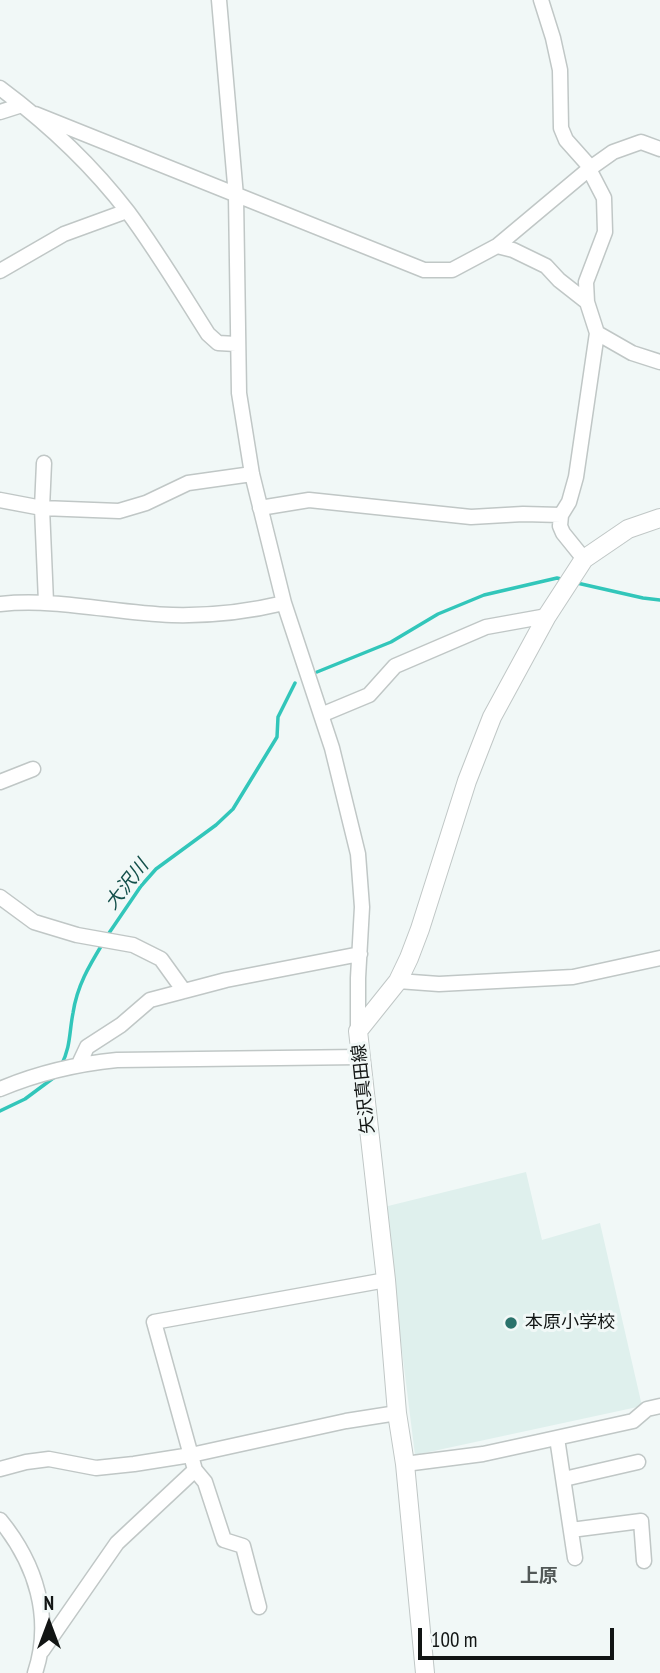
<!DOCTYPE html>
<meta charset="utf-8">
<style>
body{margin:0}
#map{position:relative;width:660px;height:1673px;overflow:hidden;background:#f1f8f7;font-family:"PT Sans Narrow",sans-serif}
canvas{display:block}
.north{position:absolute;left:14px;top:1589px;width:70px;height:70px;-webkit-text-stroke:5px #f1f8f7;paint-order:stroke;rotate:0deg;font-size:19px;font-weight:700;line-height:28px;text-align:center;color:#121514}
.north::after{content:'';display:block;margin:auto;width:24px;height:32px;background:#121514;clip-path:polygon(50% 0,100% 100%,50% 72%,0 100%)}
.scale{position:absolute;left:418px;top:1628px;width:196px;height:32px;box-sizing:border-box;border:4px solid #121514;border-top:0;padding-left:9px;font-size:21px;line-height:24px;white-space:nowrap;color:#121514;-webkit-text-stroke:5px #f1f8f7;paint-order:stroke}
</style>
<div id="map">
<canvas width="660" height="1673"></canvas>
<div class="north">N</div>
<div class="scale">100 m</div>
</div>
<script>
const g = document.querySelector('canvas').getContext('2d');
g.lineJoin = 'round';
function fillPath(path, color) {
  g.fillStyle = color;
  g.fill(path, 'evenodd');
}
function trace(path, color, width, dash) {
  g.strokeStyle = color;
  g.lineWidth = width;
  g.lineCap = dash ? 'butt' : 'round';
  g.setLineDash(dash || []);
  g.stroke(path);
}
function label(font, color, halo, rows, align = 'center') {
  g.font = font + ' "PT Sans Narrow","Noto Sans JP",sans-serif';
  g.lineWidth = 6;
  g.setLineDash([]);
  g.textBaseline = 'middle';
  g.strokeStyle = halo;
  g.fillStyle = color;
  for (const [text, x, y, turn = 0] of rows) {
    g.save();
    g.translate(x, y);
    g.rotate((+turn || 0) * Math.PI / 180);
    g.textAlign = isNaN(turn) ? turn : align;
    if (halo) g.strokeText(text, 0, 0);
    g.fillText(text, 0, 0);
    g.restore();
  }
}
const built = new Path2D(`
 M 526,1172 L 542,1240 L 600,1223 L 642,1406 L 415,1455 L 384,1207 Z`);
const stream = new Path2D(`
 M 577,583 L 643,598 L 660,600
 M 317,672 L 391,642 L 438,614 L 484,595 L 557,578 L 561,579
 M 107,936 L 141,886 L 156,869 L 216,825 L 233,809 L 277,737 L 278,717 L 295,683
 M 61,1066 C 71,1046 69,1033 73,1013 C 77,986 89,966 103,943
 M 0,1111 L 25,1099 L 56,1076`);
const minor = new Path2D(`
 M 219,0 L 236,196 L 239,393 L 252,474 L 284,603 L 332,748 L 358,854 L 362,907 L 358,978 L 358,1031
 M 541,0 L 553,38 L 560,70 L 561,128 L 566,140 L 591,168
 M 0,88 C 47,123 92,165 128,212 C 157,251 182,293 208,334 L 218,343 L 236,344
 M 0,112 L 22,105
 M 35,114 L 424,270 L 452,270 L 497,246 L 589,169 L 613,152 L 641,142 L 660,149
 M 497,246 L 513,250 L 546,266 L 559,280 L 587,302 L 597,333 L 576,477 L 569,502 L 561,515 L 560,526 L 563,533 L 584,559
 M 0,271 L 64,234 L 127,211
 M 587,302 L 586,282 L 605,232 L 604,198 L 589,169
 M 597,333 L 632,353 L 660,362
 M 44,463 L 42,508 L 46,602
 M 0,500 L 42,508 L 119,511 L 146,503 L 188,483 L 252,474
 M 260,508 L 309,500 L 471,517 L 523,514 L 561,515
 M 0,604 C 58,598 114,613 172,615 C 211,616 247,612 284,603
 M 321,715 L 369,695 L 395,666 L 486,627 L 547,616
 M 0,782 L 33,769
 M 0,897 L 34,922 L 77,935 L 133,945 L 161,959 L 184,991
 M 398,981 L 439,984 L 573,977 L 660,958
 M 79,1064 L 87,1047 L 121,1025 L 150,1000 L 226,980 L 360,954
 M 0,1089 C 38,1073 76,1064 117,1060 L 360,1057
 M 557,1438 L 575,1558
 M 405,1464 L 483,1454 L 538,1442 L 633,1421 L 647,1409 L 660,1406
 M 0,1469 L 26,1462 L 49,1459 L 96,1468 L 134,1464 L 191,1455 L 346,1421 L 397,1413
 M 195,1470 L 205,1482 L 224,1540 L 243,1546 L 259,1607
 M 564,1479 L 638,1462
 M 0,1520 C 36,1564 53,1618 35,1673
 M 571,1530 L 641,1521 L 644,1561
 M 42,1651 L 117,1543 L 195,1470 L 154,1322 L 386,1280`);
const major = new Path2D(`
 M 425,1673 L 405,1464 L 397,1413 L 386,1280 L 358,1031 L 398,981 L 409,958 L 420,929 L 467,781 L 492,717 L 547,616 L 584,559 L 628,529 L 660,518`);
const markers = [
 [511,1323,7,"#2a726b"]
];
const streetNames = [
 ["矢沢真田線",364,1089,-96]
];
const poiNames = [
 ["本原小学校",525,1323]
];
const waterNames = [
 ["大沢川",127,885,-52]
];
const neighbourhoodNames = [
 ["上原",539,1577]
];
fillPath(built, '#dff0ed');
trace(stream, '#32c6ba', 3.5);
trace(minor, '#c0c7c6', 17);
trace(major, '#c0c7c6', 20);
trace(minor, '#fff', 14);
trace(major, '#fff', 18);
for (const [x, y, r, color] of markers) {
  const dot = new Path2D();
  dot.arc(x, y, r, 0, 2 * Math.PI);
  g.fillStyle = color;
  g.fill(dot);
  trace(dot, '#f1f8f7', 2.5);
}
label('18px', '#121514', '#f1f8f7', streetNames);
label('18px', '#121514', '#f1f8f7', poiNames, 'left');
label('italic 19px', '#14504b', '#f1f8f7', waterNames);
label('bold 19px', '#525857', '#f1f8f7', neighbourhoodNames);
</script>
